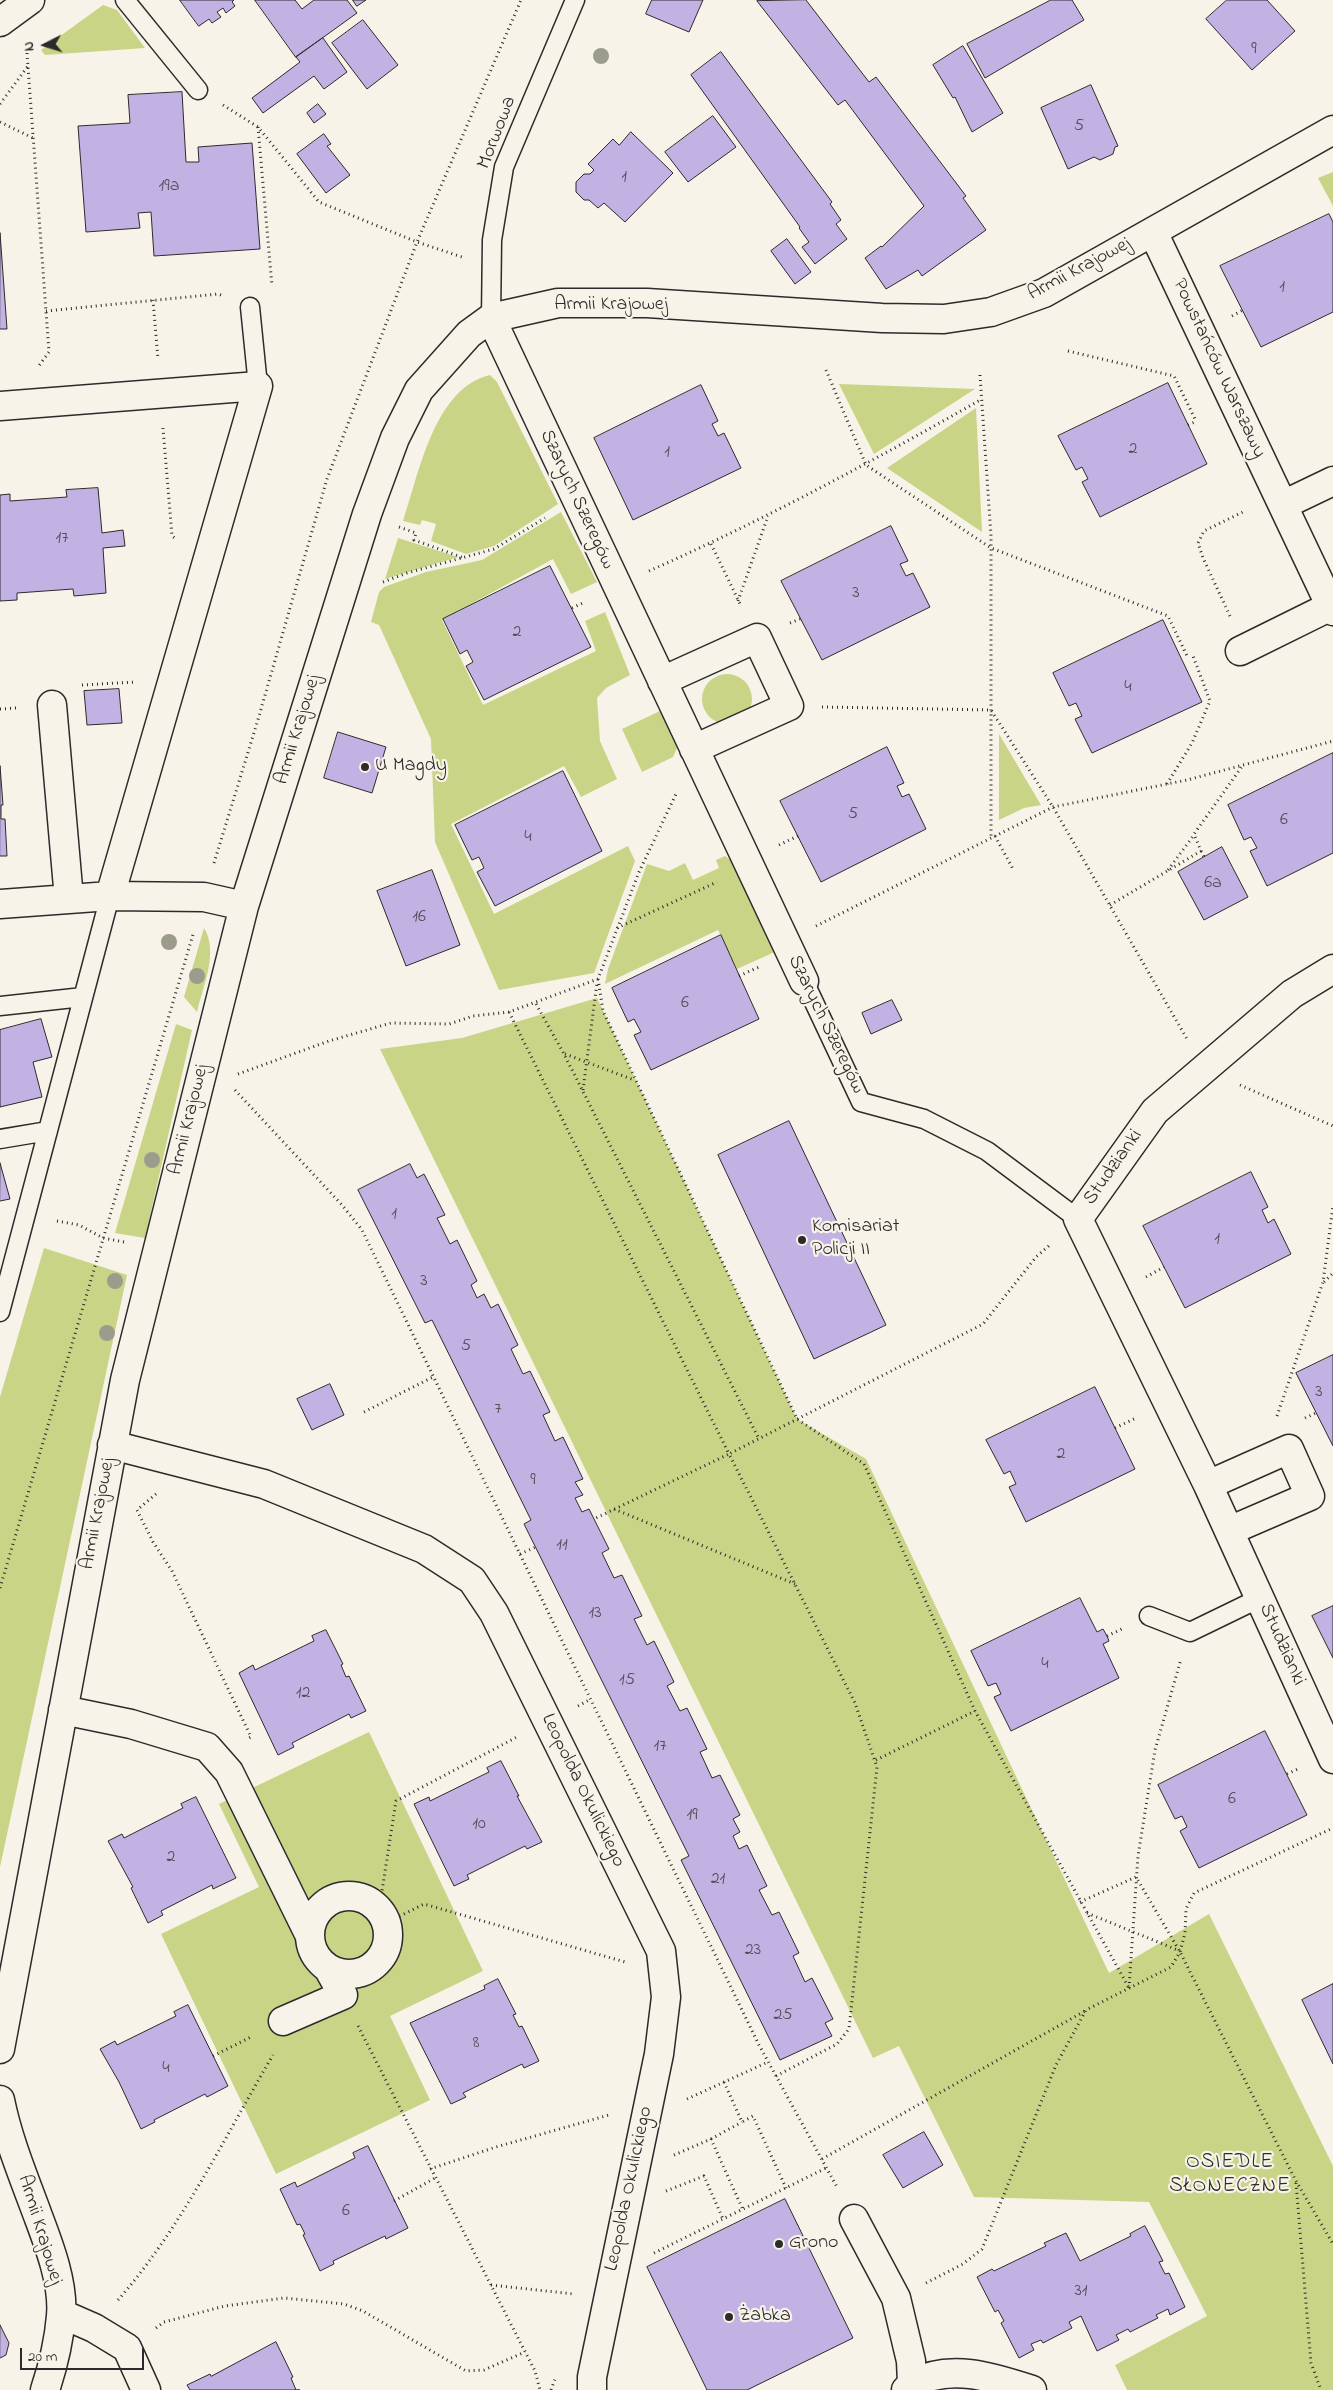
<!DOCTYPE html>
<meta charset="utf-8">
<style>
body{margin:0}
#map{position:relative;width:1333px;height:2390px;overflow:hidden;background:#f7f3e8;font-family:"Indie Flower",sans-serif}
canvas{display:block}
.north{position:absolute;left:20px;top:20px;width:50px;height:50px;-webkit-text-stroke:4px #f7f3e8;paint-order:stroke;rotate:265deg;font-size:14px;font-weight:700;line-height:20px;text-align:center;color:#2b2b2b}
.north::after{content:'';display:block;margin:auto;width:18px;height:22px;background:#2b2b2b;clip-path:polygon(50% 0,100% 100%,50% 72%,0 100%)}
.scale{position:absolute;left:20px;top:2348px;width:124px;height:22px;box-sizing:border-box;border:2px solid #2b2b2b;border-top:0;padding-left:6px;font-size:15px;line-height:18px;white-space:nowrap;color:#2b2b2b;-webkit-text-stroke:4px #f7f3e8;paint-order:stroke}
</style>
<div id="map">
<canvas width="1333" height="2390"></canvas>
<div class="north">N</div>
<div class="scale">20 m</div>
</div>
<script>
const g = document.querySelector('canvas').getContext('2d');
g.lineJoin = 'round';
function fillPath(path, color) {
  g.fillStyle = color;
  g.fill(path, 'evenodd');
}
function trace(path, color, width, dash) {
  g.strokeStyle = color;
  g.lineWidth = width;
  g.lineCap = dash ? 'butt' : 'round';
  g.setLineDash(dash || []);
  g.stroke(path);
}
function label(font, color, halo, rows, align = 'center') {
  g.font = font + ' "Indie Flower",sans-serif';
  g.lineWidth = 4.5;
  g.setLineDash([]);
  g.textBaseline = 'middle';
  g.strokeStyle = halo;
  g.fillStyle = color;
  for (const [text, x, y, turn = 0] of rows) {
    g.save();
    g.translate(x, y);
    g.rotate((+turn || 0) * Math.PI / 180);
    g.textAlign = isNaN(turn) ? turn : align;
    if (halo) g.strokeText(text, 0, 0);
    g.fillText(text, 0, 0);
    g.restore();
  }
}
const green = new Path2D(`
 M 103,5 L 117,10 L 145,48 L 45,55 L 41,50 Z
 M 1333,172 L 1333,206 L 1318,178 Z
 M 490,375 L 497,382 L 558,504 L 494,546 L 466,554 L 431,541 L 436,524 L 422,520 L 420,525 L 403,521 C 419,474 434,388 490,375 Z
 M 839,384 L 975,389 L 874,454 Z
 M 976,408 L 982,532 L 887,468 Z
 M 561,512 L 597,582 L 571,594 L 553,559 L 442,620 L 483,705 L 596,651 L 585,621 L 605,612 L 630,675 L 606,688 L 597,698 L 600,741 L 617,779 L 581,797 L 564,766 L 451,824 L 494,914 L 628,846 L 635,861 L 594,973 L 499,990 L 435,842 L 431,739 L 379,625 L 371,622 L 379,592 L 384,587 L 426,572 L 482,560 Z
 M 398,538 L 458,557 L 385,579 Z
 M702 699a25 25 0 1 1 50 0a25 25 0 1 1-50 0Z
 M 660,711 L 677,748 L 673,757 L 642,772 L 622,729 Z
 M 999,734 L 1041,805 L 1024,808 L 999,820 Z
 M 725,856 L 740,867 L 779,950 L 737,969 L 718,930 L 605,984 L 608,969 L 647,864 L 669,871 L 685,863 L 693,880 L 719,868 L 716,860 Z
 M 204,928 C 219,952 203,986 197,1012 L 184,997 Z
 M 597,998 L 797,1419 L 866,1459 L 1109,1973 L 1209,1914 L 1333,2166 L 1333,2390 L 1127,2390 L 1115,2365 L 1207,2316 L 1149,2202 L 974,2197 L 899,2046 L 873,2058 L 380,1049 L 462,1038 Z
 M 176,1024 L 192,1030 L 145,1238 L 115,1233 Z
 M 44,1248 L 127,1275 L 0,1867 L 0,1397 Z
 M 369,1732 L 483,1971 L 390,2016 L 430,2100 L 276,2174 L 161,1934 L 259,1887 L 219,1804 Z`);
const building = new Path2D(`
 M 180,0 L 234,0 L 232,2 L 235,6 L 226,13 L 223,8 L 217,12 L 221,17 L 212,23 L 209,19 L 199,26 Z
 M 255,0 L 295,0 L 302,9 L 314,0 L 347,0 L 357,13 L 296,57 Z
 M 353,0 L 366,0 L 357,6 Z
 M 652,0 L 703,0 L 689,32 L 646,14 Z
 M 806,0 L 869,82 L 876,77 L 966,196 L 963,198 L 986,230 L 922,276 L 918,270 L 886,289 L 865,258 L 881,246 L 882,247 L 924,206 L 845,100 L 838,105 L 757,1 Z
 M 1051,0 L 1072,0 L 1084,20 L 985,78 L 967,44 Z
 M 1227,0 L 1267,0 L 1295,31 L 1252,70 L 1206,19 Z
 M 363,20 L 398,65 L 367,89 L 332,43 Z
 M 323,38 L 347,72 L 324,89 L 314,76 L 263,113 L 252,98 L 300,62 L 296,57 Z
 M 963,46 L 1003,113 L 972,132 L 955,97 L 953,98 L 933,65 Z
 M 721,52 L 832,202 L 830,204 L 841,220 L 836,224 L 847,239 L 815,264 L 802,247 L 809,242 L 799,228 L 800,227 L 691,75 Z
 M 1091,85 L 1118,146 L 1115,147 L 1113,154 L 1100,160 L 1094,157 L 1068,169 L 1041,108 Z
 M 182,92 L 186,162 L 199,162 L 198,147 L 252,143 L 260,249 L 154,256 L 151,212 L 138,213 L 140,228 L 86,232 L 78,126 L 130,123 L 128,95 Z
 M 318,104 L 326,114 L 314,123 L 307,113 Z
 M 713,116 L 736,147 L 688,182 L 665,152 Z
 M 631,132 L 673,173 L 625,222 L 604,203 L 598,208 L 589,200 L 584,200 L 576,192 L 576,182 L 584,174 L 590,174 L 594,170 L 588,164 L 613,139 L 619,145 Z
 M 324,134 L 331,144 L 327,146 L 350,175 L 326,193 L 297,154 Z
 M 1329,214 L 1333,222 L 1333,312 L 1261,347 L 1220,266 Z
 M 0,233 L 7,329 L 0,329 Z
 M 787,239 L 811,272 L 795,284 L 771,251 Z
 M 1168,383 L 1207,464 L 1100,517 L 1082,482 L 1088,479 L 1082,467 L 1076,470 L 1058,436 Z
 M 701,385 L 718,421 L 712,424 L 718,436 L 724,433 L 741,468 L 633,520 L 594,438 Z
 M 98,488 L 102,533 L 123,530 L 125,546 L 103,548 L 106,593 L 74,596 L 73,589 L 17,593 L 17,600 L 0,601 L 0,495 L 10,494 L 10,501 L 67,497 L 66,490 Z
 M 891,526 L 908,561 L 900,564 L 906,576 L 913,573 L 930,607 L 822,660 L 781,581 Z
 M 550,566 L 591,647 L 484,700 L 466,666 L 473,662 L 467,650 L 460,654 L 443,619 Z
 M 1163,620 L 1202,702 L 1092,753 L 1075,719 L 1082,716 L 1076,703 L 1069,706 L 1053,673 Z
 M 119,689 L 122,723 L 87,725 L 84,691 Z
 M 338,732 L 386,747 L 372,793 L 324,778 Z
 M 887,747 L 904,783 L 897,786 L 902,797 L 909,794 L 926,829 L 821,882 L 780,801 Z
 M 1333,753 L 1333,853 L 1267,886 L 1250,851 L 1257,848 L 1251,837 L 1244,840 L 1228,805 Z
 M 0,766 L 3,805 L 1,805 L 1,819 L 5,819 L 7,856 L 0,856 Z
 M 563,771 L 602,851 L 495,906 L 477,872 L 484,868 L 479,857 L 472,860 L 455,825 Z
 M 1222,847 L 1248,897 L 1204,920 L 1178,872 Z
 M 432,870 L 460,945 L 406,966 L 377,891 Z
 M 721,935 L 759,1019 L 651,1070 L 634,1035 L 641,1032 L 634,1019 L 628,1022 L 612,988 Z
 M 892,1000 L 902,1020 L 871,1034 L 862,1013 Z
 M 41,1019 L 52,1057 L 33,1062 L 42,1097 L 0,1107 L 0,1030 Z
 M 789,1121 L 886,1325 L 814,1359 L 718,1155 Z
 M 0,1163 L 10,1199 L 0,1201 Z
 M 410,1164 L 417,1178 L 424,1174 L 445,1215 L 437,1218 L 450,1244 L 457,1240 L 477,1281 L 471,1285 L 477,1298 L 484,1294 L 491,1308 L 498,1304 L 518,1345 L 511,1349 L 523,1374 L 530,1371 L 550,1412 L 543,1415 L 555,1441 L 563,1437 L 583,1479 L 575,1482 L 583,1495 L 575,1498 L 582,1512 L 589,1509 L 609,1549 L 602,1553 L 614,1578 L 622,1575 L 642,1616 L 634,1619 L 647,1645 L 654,1641 L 674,1682 L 667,1686 L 680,1711 L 687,1708 L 707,1749 L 700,1752 L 712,1778 L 720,1775 L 740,1815 L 733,1819 L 740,1832 L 733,1836 L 739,1849 L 747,1845 L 767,1886 L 759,1890 L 772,1915 L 779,1912 L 799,1953 L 793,1956 L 805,1982 L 812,1978 L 833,2019 L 825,2023 L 832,2036 L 780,2060 L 681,1860 L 689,1856 L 524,1524 L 531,1520 L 432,1320 L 425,1323 L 358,1190 Z
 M 1251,1172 L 1268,1207 L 1262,1210 L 1268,1223 L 1274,1219 L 1291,1254 L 1185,1308 L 1143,1226 Z
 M 1333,1355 L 1333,1446 L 1296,1373 Z
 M 330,1384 L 344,1415 L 312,1430 L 297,1399 Z
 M 1095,1387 L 1135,1469 L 1026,1522 L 1009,1487 L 1016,1484 L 1010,1471 L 1004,1474 L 986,1440 Z
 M 1080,1598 L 1097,1632 L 1103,1629 L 1107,1636 L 1109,1641 L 1103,1644 L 1119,1678 L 1011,1731 L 994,1697 L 1001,1694 L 996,1683 L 988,1686 L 971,1651 Z
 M 1333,1606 L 1333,1658 L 1312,1616 Z
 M 326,1630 L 343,1664 L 341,1665 L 346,1677 L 349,1676 L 366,1711 L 351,1718 L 349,1714 L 292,1743 L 294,1747 L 278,1755 L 239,1673 L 253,1665 L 255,1670 L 314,1641 L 312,1636 Z
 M 1265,1731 L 1307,1815 L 1199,1868 L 1180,1831 L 1187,1827 L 1182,1816 L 1175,1819 L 1158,1785 Z
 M 501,1761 L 519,1796 L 517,1796 L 542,1842 L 527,1849 L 525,1846 L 467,1875 L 469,1879 L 454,1886 L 414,1804 L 429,1797 L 430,1801 L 489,1772 L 487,1768 Z
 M 196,1797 L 236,1878 L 213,1889 L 212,1885 L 161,1911 L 163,1915 L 148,1923 L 131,1888 L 133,1887 L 108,1841 L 122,1834 L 124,1838 L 183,1808 L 181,1804 Z
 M 498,1979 L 516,2014 L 513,2015 L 519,2027 L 522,2026 L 539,2061 L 524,2068 L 522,2064 L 463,2093 L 466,2097 L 451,2104 L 410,2023 L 485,1989 L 484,1986 Z
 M 1333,1984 L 1333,2064 L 1302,2000 Z
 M 188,2005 L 228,2086 L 207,2097 L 205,2094 L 154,2120 L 155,2122 L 141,2129 L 119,2082 L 100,2049 L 115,2041 L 117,2045 L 176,2016 L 174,2012 Z
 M 924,2132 L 943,2165 L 903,2188 L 883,2155 Z
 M 368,2146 L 408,2228 L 386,2239 L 385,2236 L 333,2261 L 334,2264 L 320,2271 L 303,2235 L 305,2234 L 300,2224 L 297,2225 L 280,2189 L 295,2182 L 297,2187 L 355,2158 L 353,2153 Z
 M 785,2199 L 853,2338 L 747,2390 L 707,2390 L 647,2267 Z
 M 1145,2226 L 1163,2261 L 1159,2262 L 1165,2274 L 1169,2273 L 1185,2307 L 1170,2315 L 1168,2309 L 1156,2315 L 1158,2318 L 1130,2332 L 1128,2329 L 1116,2335 L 1119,2340 L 1097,2351 L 1081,2316 L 1069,2322 L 1072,2328 L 1043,2343 L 1041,2340 L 1031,2344 L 1034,2350 L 1019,2358 L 1001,2323 L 1004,2321 L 998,2310 L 995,2312 L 977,2277 L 992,2269 L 994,2271 L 1046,2246 L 1044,2243 L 1066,2233 L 1080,2261 L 1131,2236 L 1130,2234 Z
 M 0,2325 L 9,2343 L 6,2355 L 0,2358 Z
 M 276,2342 L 293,2377 L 291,2378 L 296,2390 L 300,2390 L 190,2390 L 187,2385 L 210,2374 L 211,2376 Z`);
const path = new Path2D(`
 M 27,53 L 49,352 L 38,367
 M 0,104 L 28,66
 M 223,105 L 258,127 L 319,202 L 417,242 L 462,257
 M 0,122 L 33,138
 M 258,127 L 272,286
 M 153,300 L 158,359
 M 46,311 L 218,294 L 224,296
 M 1232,316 L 1243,310
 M 1068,351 L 1174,376 L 1196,421
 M 826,370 L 866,465 L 991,548 L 1168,616 L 1188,658
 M 980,375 L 991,536 L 991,839
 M 1188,425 L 1197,421
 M 163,428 L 172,536 L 176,539
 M 399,527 L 416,533 L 414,540 L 464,558
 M 711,544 L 741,606
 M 649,571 C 764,520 873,461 982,399
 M 383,582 L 407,573 L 494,549 L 545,518
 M 738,601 L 768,516
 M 572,608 L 585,602
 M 1230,616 L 1203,558 L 1198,543 L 1204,531 L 1245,511
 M 790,623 L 800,619
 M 82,685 L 136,682
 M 822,707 L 991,710 L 1053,807 L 1187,1039
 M 0,709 L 17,708
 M 1167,784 L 1192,743 L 1210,701 L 1193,656
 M 995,836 L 1013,869
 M 779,845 L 798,836
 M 1201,851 L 1204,857
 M 214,863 L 257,723 L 327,479 L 417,242 L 521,0
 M 1168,870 L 1194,835
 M 1110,905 L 1201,851 L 1194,834 L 1243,765
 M 816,926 L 1053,807 L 1187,780 L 1333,741
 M 617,928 L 717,882
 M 739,976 L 759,967
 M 598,979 L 603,1011 L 797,1419 L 864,1464 L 975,1711 L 1129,1988
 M 536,1004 L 564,1054 L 759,1439
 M 509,1012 L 729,1454 L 594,1519
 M 565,1054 L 634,1080
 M 238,1074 L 329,1041 L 391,1023 L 449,1024 L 473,1016 L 509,1012 L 598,979 L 639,872 L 676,794
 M 1240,1085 L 1333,1126
 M 235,1090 L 342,1205 L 362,1230 L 759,2045 L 838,2189
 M 583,1090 L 597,983
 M 57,1221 L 79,1225 L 103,1238 L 124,1242
 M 1146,1277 L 1164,1267
 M 1324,1282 L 1333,1273
 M 364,1412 L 433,1377
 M 1277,1416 L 1323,1282 L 1333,1206
 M 1305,1418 L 1316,1413
 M 1115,1428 L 1136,1418
 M 156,1494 L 137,1510 L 153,1542 L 172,1571 L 251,1737 L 247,1739
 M 614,1509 L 795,1584
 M 520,1554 L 536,1547
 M 0,1588 L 194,931
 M 1107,1636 L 1122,1629
 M 578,1706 L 591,1699
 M 876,1760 L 975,1711
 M 1287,1774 L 1298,1769
 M 1080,1902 L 1136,1877 L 1180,1952 L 1296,2181 L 1333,2244
 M 379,1910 L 396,1801 L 517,1737
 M 1087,1913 L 1180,1951
 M 386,1923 L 424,1904 L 625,1962
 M 1129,1988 L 1138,1856 L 1155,1750 L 1181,1659
 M 358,2026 L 535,2371 L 540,2390
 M 213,2056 L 253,2036
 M 776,2076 L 837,2044 L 849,2029 L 877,1767 L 855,1703 L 729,1454 L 983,1324 L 1036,1257 L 1051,1244
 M 724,2082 L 742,2122 L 753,2116 L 786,2188
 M 687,2099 L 768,2062
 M 711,2139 L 742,2122
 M 674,2155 L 711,2139 L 743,2210
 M 822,2159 L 1085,2011
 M 430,2169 L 496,2147 L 609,2115
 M 1296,2183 L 1311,2363 L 1321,2390
 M 666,2191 L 704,2176 L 723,2219
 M 394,2201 L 435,2178
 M 654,2253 L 826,2168
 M 926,2283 L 963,2264 L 982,2249 L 1056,2065 L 1086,2010 L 1171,1967 L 1180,1952 L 1185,1933 L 1186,1909 L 1194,1893 L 1333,1828
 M 491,2285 L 574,2294
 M 118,2300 C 182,2227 224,2138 273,2055
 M 156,2328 L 164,2322 L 225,2306 L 284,2298 L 344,2304 L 363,2311 L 466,2371 L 484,2370 L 525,2352
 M 551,2390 L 555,2379`);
const service = new Path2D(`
 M 125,0 L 198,90
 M 250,307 L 258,386
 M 491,318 L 492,240 L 504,167 L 575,0
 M 804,981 L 861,1102 L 924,1119 L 987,1151 L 1078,1219
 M 0,1006 L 83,997
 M 0,1139 L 48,1131
 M 0,1312 L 110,896
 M 1149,1616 L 1190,1632 L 1260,1598`);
const minor = new Path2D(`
 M 1153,232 L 1333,611
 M 491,318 L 804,981
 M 0,406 L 258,386 L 110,896
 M 1283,505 L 1333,481
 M 1240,651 L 1331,606
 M 662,681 L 757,638 L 789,706 L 694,749
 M 52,705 L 69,899
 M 0,904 L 110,896 L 204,897 L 244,906
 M 1333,969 L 1292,994 L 1155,1111 L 1078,1219 L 1208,1485 L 1333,1759
 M 112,1445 L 264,1484 L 424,1549 L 472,1580 L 494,1613 L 661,1951 L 666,1997 L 659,2054 L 592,2377 L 592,2390
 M 1208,1485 L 1289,1449 L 1310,1496 L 1229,1531
 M 63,1710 L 131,1724 L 207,1747 L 229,1772 L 310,1936
 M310 1935a39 39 0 1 1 78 0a39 39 0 1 1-78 0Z
 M 283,2021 L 343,1995 L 328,1968
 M 0,2049 L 125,1380 L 244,906 L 367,514 L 395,438 L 419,390 L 469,334 L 491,318 L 558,303 L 647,303 L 882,318 L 944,319 L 991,312 L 1044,293 L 1333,130
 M 0,2100 C 8,2140 24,2178 38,2216 C 49,2245 64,2284 61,2316 C 59,2341 53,2366 45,2390
 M 854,2219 L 896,2298 L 911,2361 L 912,2384 L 906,2390
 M 62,2314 L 94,2328 L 127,2348 L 146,2390
 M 912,2384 C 950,2363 992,2377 1032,2390`);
const tertiary = new Path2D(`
 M 0,22 L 30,0`);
const trees = [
 [601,56],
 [169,942],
 [197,976],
 [152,1160],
 [115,1281],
 [107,1333]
];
const markers = [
 [365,767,5,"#2b2b2b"],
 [802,1240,5,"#2b2b2b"],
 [779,2244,5,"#2b2b2b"],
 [729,2317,5,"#2b2b2b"]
];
const numberNames = [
 ["9",1254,50],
 ["5",1079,127],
 ["1",624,178],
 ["19a",169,187],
 ["1",1282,288],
 ["2",1133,450],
 ["1",667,453],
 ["17",62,539],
 ["3",856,594],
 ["2",517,633],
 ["4",1128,688],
 ["5",853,815],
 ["6",1284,821],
 ["4",528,838],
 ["6a",1213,884],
 ["16",419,918],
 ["6",685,1004],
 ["1",394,1215],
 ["1",1217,1240],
 ["3",424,1282],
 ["5",466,1347],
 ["3",1319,1393],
 ["7",498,1410],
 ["2",1061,1455],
 ["9",533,1481],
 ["11",562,1546],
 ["13",595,1614],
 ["4",1045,1665],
 ["15",627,1681],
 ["12",303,1694],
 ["17",660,1747],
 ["6",1232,1800],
 ["19",692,1816],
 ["10",479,1825],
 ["2",171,1858],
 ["21",718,1880],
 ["23",753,1951],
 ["25",783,2016],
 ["8",476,2044],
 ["4",166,2069],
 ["6",346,2212],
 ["31",1081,2292]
];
const streetNames = [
 ["Morwowa",498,133,-69],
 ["Armii Krajowej",1080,270,-28],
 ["Armii Krajowej",611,306],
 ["Powstańców Warszawy",1218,369,65],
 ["Szarych Szeregów",576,500,65],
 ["Armii Krajowej",299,730,-73],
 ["Szarych Szeregów",825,1025,64],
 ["Armii Krajowej",190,1120,-76],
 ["Studzianki",1114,1168,-55],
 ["Armii Krajowej",99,1514,-79],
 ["Studzianki",1281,1645,66],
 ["Leopolda Okulickiego",582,1791,64],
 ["Leopolda Okulickiego",630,2189,-78],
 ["Armii Krajowej",39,2230,73]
];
const poiNames = [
 ["U Magdy",375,767],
 ["Komisariat",812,1228],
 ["Policji II",812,1251],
 ["Grono",789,2244],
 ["Żabka",739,2317]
];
const neighbourhoodNames = [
 ["OSIEDLE",1230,2164],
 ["SŁONECZNE",1230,2188]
];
fillPath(green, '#c9d487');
fillPath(building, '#c2b2e3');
trace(building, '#2b2b2b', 1);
trace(service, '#2b2b2b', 21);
trace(minor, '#2b2b2b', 31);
trace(tertiary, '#2b2b2b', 31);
trace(path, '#2b2b2b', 3, [1, 4]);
trace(service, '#f7f3e8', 18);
trace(minor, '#f7f3e8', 28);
trace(tertiary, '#f7f3e8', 28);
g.fillStyle = '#9c9c8d';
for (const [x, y] of trees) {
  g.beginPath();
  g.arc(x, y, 8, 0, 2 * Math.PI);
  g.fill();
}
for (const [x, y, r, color] of markers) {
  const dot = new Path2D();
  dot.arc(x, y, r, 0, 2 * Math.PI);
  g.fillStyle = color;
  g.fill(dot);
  trace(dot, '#f7f3e8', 2);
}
label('18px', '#514d59', null, numberNames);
label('20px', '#2b2b2b', '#f7f3e8', streetNames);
label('20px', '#2b2b2b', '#f7f3e8', poiNames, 'left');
g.letterSpacing = '1px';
label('21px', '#2b2b2b', '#f7f3e8', neighbourhoodNames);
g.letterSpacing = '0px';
</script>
